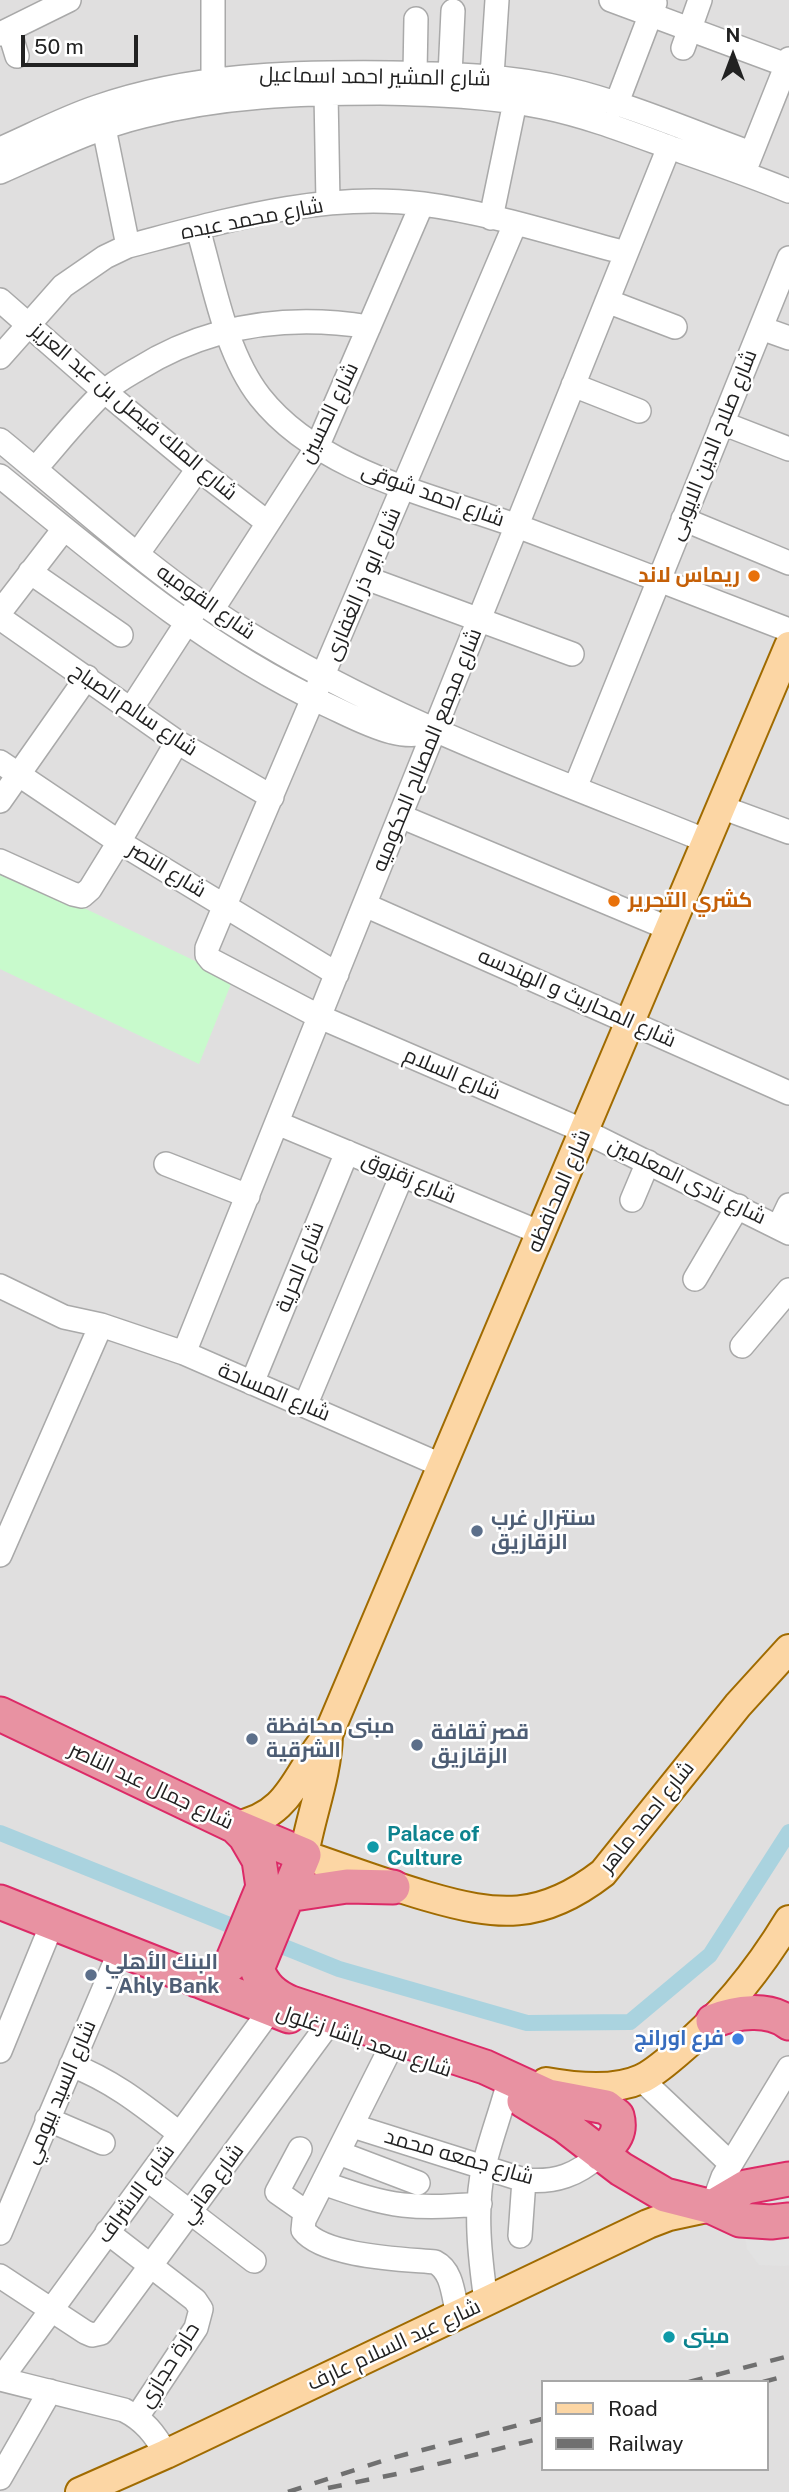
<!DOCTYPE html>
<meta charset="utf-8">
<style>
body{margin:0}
#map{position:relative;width:789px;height:2492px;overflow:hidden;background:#f2efe9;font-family:"Public Sans",sans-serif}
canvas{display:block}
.legend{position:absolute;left:541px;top:2380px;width:228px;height:91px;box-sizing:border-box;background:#fff;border:2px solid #a7a7a7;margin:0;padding:9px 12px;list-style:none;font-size:21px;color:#222}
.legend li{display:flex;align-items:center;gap:14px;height:35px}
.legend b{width:35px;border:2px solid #a7a7a7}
.north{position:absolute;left:698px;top:21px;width:70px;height:70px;-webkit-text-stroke:5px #fff;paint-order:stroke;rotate:0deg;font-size:19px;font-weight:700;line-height:28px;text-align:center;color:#222}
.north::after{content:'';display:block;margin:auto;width:24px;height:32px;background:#222;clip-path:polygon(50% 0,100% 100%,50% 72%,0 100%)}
.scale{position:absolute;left:21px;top:35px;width:117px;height:32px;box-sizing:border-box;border:4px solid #222;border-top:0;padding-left:9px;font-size:21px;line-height:24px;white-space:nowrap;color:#222;-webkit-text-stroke:5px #fff;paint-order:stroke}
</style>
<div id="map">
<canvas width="789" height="2492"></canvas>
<ul class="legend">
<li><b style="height:9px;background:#fcd6a4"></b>Road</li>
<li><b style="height:9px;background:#707070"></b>Railway</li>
</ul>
<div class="north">N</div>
<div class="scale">50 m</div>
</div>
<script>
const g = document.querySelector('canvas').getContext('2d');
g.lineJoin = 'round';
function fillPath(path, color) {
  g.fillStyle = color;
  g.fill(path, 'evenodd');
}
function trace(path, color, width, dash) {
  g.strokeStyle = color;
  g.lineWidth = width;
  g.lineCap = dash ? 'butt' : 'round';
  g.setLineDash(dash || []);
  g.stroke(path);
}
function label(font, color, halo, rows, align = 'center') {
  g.font = font + ' "Public Sans",Cairo,sans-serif';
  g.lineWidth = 5;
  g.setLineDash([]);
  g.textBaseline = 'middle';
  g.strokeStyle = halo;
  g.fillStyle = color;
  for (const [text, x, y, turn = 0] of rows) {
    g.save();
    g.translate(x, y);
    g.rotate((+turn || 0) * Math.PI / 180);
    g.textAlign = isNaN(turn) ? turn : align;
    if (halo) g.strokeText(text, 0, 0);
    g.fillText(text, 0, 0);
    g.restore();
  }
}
const residential = new Path2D(`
 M 0,0 L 789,0 L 789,2492 L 0,2492 ZM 542,2382 L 766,2382 L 766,2469 L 542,2469 Z`);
const park = new Path2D(`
 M 0,868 L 233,979 L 199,1064 L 0,969 Z`);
const parking = new Path2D(`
 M 789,2235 L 789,2265 L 785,2266 L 759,2265 L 747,2249 L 745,2236 Z`);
const canal = new Path2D(`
 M 0,1833 L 339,1969 L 527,2023 L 630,2022 L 710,1955 L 789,1832`);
const minor = new Path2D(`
 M 213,0 L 213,80
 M 611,0 L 789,66
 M 9,30 L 17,56
 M 0,34 L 69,0
 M 683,48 L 700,0
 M 415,73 L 416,19
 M 450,75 L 453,11
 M 491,91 L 497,0
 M 326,93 L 328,203
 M 616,105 L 655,3
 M 104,128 L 128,246
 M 0,149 C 32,135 64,118 97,107 C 193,74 291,72 391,73 C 449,74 510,75 566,89 C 629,104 690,131 751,153
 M 746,167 L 789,59
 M 0,172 C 46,152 93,128 143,116 C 221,96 300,93 380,93 C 434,94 490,96 543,107 C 587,116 628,132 669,147 C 709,161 750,175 789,191
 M 491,218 L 515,102
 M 515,224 L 225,905 L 207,948 L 207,955 L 211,960 L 320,1017 L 584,1131 L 789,1233
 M 198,229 C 214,284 225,352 260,397 C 319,472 432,495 517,526 C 608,560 698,595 789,630
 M 0,300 L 104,391 L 198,469 L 268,523
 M 607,301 L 675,327
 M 761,328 L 789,338
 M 0,357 L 63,286 L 105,257 L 128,246 C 224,221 323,191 423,204 C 492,213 560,236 626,253
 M 573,385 L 639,411
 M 722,423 L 789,449
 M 0,440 C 78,504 156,576 241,629 C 387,720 549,777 707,841
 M 35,469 C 57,444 79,416 103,393 C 113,383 126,376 138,369 C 209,325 288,314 369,327
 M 0,476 C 102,559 204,647 323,703 C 345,713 368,726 392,732 C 406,736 420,735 434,732
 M 683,519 L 789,563
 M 138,553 L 198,469
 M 30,572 L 121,635
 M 366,578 L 572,654
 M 212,610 L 317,447 L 422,204
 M 0,612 L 64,529
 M 0,618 L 177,742 L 272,797
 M 131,709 L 195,610
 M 0,762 L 119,842 L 337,974
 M 575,788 L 789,258
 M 0,801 L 87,677
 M 721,807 L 789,832
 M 400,816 L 670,929
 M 0,861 L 73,894 L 82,896 L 90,889 L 119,842 L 177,742
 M 365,905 L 789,1093
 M 277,1123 L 541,1233
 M 166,1164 L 248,1196
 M 632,1200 L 648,1162
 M 779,1226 L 789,1205
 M 695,1279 L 738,1206
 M 0,1286 L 64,1317 L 101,1325 L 184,1353 L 443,1466
 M 742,1346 L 789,1290
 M 184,1353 L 669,147
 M 252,1383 L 347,1152
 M 305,1406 L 402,1175
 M 0,1555 L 101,1325
 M 0,2051 L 52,1924
 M 389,2051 L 304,2220 L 303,2230 C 324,2257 403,2259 435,2262 C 453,2271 453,2296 458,2315
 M 71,2065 C 112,2080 145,2107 180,2134
 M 641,2079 L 731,2164
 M 47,2119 L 103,2143
 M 353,2126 L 524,2180 C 556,2183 577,2175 601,2154
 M 300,2149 L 277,2192 L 307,2213
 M 339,2153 L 418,2183
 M 147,2179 L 254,2261
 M 323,2183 C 349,2192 376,2202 403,2205 C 429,2208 455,2206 480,2204
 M 712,2207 L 723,2177 L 789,2068
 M 107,2232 L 195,2300 L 201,2309 L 196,2328 L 137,2417
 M 0,2233 L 120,1951
 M 520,2236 L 524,2180
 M 0,2276 L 85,2332 L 92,2335 L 101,2333 L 324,2030
 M 486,2301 C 480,2258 474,2208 484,2166 C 490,2141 499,2117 506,2092
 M 0,2379 L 124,2410 C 144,2420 155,2434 166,2454
 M 1,2379 L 271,2009
 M 0,2478 L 50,2391`);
const major = new Path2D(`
 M 328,1735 C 327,1776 311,1814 304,1855 C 345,1869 385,1884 426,1896 C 498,1917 541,1921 603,1873 L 738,1705 L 789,1649
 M 235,1826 C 292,1815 295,1774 328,1735 L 789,646
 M 546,2082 C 574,2087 615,2091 641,2079 C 653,2074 666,2062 676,2054 C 722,2016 758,1971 789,1920
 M 80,2492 L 166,2454 L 648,2224 L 669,2216 L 711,2207`);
const highway = new Path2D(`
 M 0,1714 L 235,1826 L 304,1855 L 257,1969 C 263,1986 274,1996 291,2003 L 485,2067 L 548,2096 L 606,2107 L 617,2116 C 622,2134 612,2142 601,2154
 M 287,1895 L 347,1886 L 393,1887
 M 0,1902 L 289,2016
 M 197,1980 L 217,1976 L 231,1964 L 263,1887 L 259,1860 L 245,1836 L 235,1826
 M 713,2021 C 736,2012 768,2007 789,2023
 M 524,2101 L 565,2126 L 621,2169 L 665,2195 L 712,2207 L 740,2220 L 771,2222 L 789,2220
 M 712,2207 L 746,2187 L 789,2179`);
const rail = new Path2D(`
 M 689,2382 L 789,2356
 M 763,2382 L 789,2375
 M 328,2488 L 406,2472 L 542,2438
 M 288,2492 L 388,2459 L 542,2419`);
const markers = [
 [754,576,7,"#e8710a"],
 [614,901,7,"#e8710a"],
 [477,1531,7,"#5c6f8a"],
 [252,1739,7,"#5c6f8a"],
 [417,1745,7,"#5c6f8a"],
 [373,1847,7,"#0f9aa8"],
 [91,1975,7,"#5c6f8a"],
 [738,2039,7,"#3f7fe0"],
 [669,2337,7,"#0f9aa8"]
];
const streetNames = [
 ["شارع المشير احمد اسماعيل",375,77,1],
 ["شارع محمد عبده",252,219,-11],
 ["شارع الملك فيصل بن عبد العزيز",134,412,40],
 ["شارع الحسين",329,413,-64],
 ["شارع صلاح الدين الايوبى",713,445,-68],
 ["شارع احمد شوقى",433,495,20],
 ["شارع ابو ذر الغفارى",363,584,-67],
 ["شارع القوميه",206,602,35],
 ["شارع سالم الصباح",134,710,34],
 ["شارع مجمع المصالح الحكوميه",427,750,-68],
 ["شارع النصر",167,870,31],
 ["شارع المحاريث و الهندسه",577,998,24],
 ["شارع السلام",452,1074,23],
 ["شارع زقزوق",409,1178,23],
 ["شارع نادى المعلمين",687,1181,26],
 ["شارع المحافظه",559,1191,-67],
 ["شارع الحرية",300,1267,-68],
 ["شارع المساحة",274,1392,23],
 ["شارع جمال عبد الناصر",151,1786,25],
 ["شارع احمد ماهر",647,1817,-51],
 ["شارع سعد باشا زغلول",364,2041,19],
 ["شارع السيد بيومي",60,2092,-67],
 ["شارع جمعه محمد",459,2157,16],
 ["شارع هاني",212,2184,-54],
 ["شارع الاشراف",136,2194,-54],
 ["شارع عبد السلام عارف",394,2345,-25],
 ["حارة حجازي",169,2365,-58]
];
const foodNames = [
 ["ريماس لاند",740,576],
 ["كشري التحرير",628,901,"left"]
];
const serviceNames = [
 ["سنترال غرب",491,1519],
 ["الزقازيق",491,1543],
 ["مبنى محافظة",266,1727],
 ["الشرقية",266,1751],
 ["قصر ثقافة",431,1733],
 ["الزقازيق",431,1757],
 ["البنك الأهلي",105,1963],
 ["- Ahly Bank",105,1987]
];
const cultureNames = [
 ["Palace of",387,1835],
 ["Culture",387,1859],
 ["مبنى",683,2337]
];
const shopNames = [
 ["فرع اورانج",724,2039]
];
fillPath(residential, '#e0dfdf');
fillPath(park, '#c8facc');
fillPath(parking, '#e2e2e2');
trace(canal, '#aad3df', 16);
trace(minor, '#a9a9a9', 26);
trace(major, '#a06b00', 32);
trace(highway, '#dc2a67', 37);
trace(minor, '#fff', 23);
trace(major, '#fcd6a4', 28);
trace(highway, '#e892a2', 33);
trace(rail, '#707070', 4.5, [14, 14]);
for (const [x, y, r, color] of markers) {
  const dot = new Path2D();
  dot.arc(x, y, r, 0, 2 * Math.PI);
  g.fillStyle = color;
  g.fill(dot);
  trace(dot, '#fff', 2.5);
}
label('21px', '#222', '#fff', streetNames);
label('bold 21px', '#c56008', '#fff', foodNames, 'right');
label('bold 21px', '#4e5e75', '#fff', serviceNames, 'left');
label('bold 21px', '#0d838f', '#fff', cultureNames, 'left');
label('bold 21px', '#366cbe', '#fff', shopNames, 'right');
</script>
